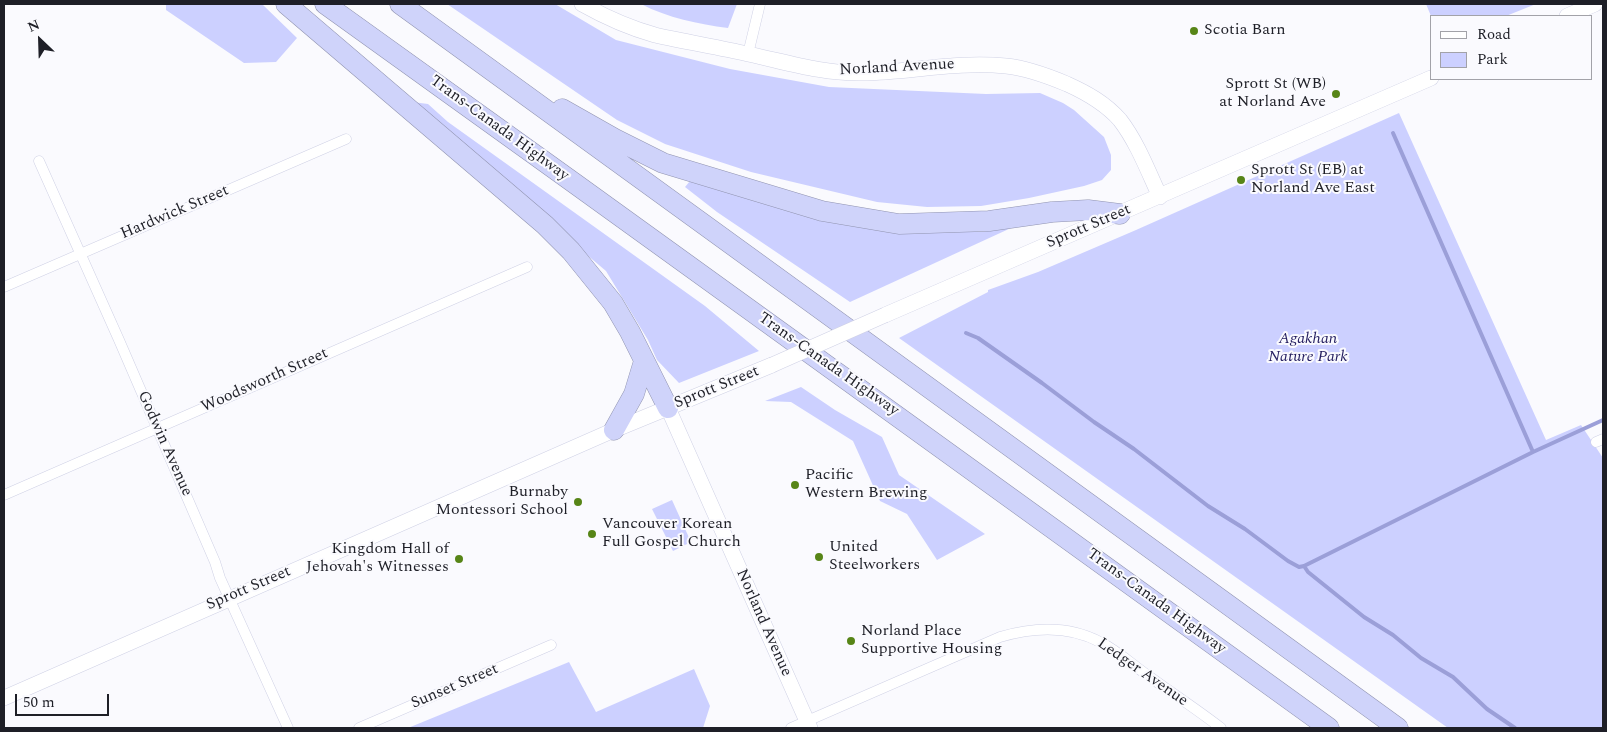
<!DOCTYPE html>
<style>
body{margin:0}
#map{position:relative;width:1607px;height:732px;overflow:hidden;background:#fafafe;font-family:Spectral,serif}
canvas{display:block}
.frame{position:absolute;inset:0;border:5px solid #1e1f27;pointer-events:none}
.legend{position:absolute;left:1430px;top:15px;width:162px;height:65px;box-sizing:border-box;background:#fafafe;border:1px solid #a2a2a8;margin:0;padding:6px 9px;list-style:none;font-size:15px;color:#1e1f27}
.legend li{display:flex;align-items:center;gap:10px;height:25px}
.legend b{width:25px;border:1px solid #a2a2a8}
.north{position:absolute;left:15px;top:15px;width:50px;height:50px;-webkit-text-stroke:4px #fafafe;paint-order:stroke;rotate:336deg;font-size:14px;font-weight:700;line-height:20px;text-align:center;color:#1e1f27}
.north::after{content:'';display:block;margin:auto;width:18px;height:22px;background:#1e1f27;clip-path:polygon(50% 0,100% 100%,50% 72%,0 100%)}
.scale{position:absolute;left:15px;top:694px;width:94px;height:22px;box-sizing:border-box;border:2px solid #1e1f27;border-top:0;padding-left:6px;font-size:15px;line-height:18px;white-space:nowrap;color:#1e1f27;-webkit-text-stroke:4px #fafafe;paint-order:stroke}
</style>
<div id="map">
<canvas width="1607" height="732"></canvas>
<div class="frame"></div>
<ul class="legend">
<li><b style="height:6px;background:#fff"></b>Road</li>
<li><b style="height:14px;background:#ccd0ff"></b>Park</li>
</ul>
<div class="north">N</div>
<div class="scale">50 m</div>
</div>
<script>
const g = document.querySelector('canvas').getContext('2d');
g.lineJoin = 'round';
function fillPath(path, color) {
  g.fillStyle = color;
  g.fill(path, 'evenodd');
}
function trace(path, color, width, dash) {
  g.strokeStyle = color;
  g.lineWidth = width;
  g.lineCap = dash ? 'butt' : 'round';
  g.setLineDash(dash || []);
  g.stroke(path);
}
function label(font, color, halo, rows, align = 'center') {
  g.font = font + ' Spectral,serif';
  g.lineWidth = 4;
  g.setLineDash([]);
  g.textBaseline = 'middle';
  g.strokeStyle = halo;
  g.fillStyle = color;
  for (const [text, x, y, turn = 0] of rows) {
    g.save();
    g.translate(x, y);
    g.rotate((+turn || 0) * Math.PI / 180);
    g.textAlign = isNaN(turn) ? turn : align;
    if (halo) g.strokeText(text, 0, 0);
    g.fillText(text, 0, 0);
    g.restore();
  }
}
const green = new Path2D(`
 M 166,4 L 262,4 L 297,38 L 276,62 L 244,63 L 166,10 Z
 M 447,4 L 555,4 L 616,40 L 730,69 L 829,87 L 986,94 L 1040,93 L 1063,103 L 1074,110 L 1104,137 L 1111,155 L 1111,170 L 1102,180 L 1084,186 L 1029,198 L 981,206 L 927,207 L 877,202 L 751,172 L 665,144 L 617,120 Z
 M 641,4 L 737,4 L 728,28 C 698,24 668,18 641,4 Z
 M 1426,4 L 1536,4 L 1506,16 L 1431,16 Z
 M 405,101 L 428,104 L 448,122 L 705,306 L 759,351 L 679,383 L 657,360 L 648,340 L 606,271 Z
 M 1399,113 L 1546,440 L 1581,425 L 1603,458 L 1603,728 L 1448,728 L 899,338 L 988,292 L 988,290 L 1038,272 L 1136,230 Z
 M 690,181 L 891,232 L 979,232 L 1011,228 L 850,302 L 717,212 L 685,187 Z
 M 801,387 L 835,410 L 882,437 L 899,475 L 985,534 L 937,560 L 907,514 L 880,501 L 853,441 L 791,402 L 765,401 Z
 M 672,500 L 691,542 L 673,551 L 652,509 Z
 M 569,662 L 596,712 L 694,669 L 710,706 L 703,728 L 408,728 Z`);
const stream = new Path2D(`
 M 1393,133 L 1533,452
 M 966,333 L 978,338 L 1042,383 L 1094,422 L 1134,449 L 1208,506 L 1245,529 L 1288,561 L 1299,567 L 1304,566 L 1533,452 L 1603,420
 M 1304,566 L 1308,572 L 1364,617 L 1393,635 L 1421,658 L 1453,677 L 1487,709 L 1515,728`);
const street = new Path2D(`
 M 748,54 L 760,4
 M 39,161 L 119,340 L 215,562 L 220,578 L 288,728
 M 4,287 L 346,139
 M 1596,442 L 1603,439
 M 4,495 L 527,267
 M 359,728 L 551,645
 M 791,728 L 1000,637 C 1034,627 1068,625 1100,642 C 1118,651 1134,666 1150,677 C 1173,694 1198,710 1221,728`);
const secondary = new Path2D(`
 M 582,4 C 605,17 630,28 655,35 C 686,42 717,47 748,54 C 786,62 823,74 863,73 C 910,72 958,61 1006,66 C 1026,68 1048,76 1067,84 C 1087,93 1105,103 1120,120 C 1137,142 1148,171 1160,197
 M 1567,16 L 1595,4
 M 885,315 L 1431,78
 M 668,408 L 810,728
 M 4,698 L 614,430 L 772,365`);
const highway = new Path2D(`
 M 286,4 L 545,225 L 571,251 L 613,303 L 630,332 L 668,408
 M 325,4 C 660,245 996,485 1329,728
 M 400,4 L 1398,728
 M 562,109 L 615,139 L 663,163 L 822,211 L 899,224 L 989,221 L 1052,212 L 1088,210 L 1120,214
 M 614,430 L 634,394 L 644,361`);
const secondaryBridge = new Path2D(`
 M 772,365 L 885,315`);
const markers = [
 [1194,31,5,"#578517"],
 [1336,94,5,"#578517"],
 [1241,180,5,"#578517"],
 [795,485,5,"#578517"],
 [578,502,5,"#578517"],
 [592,534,5,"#578517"],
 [819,557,5,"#578517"],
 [459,559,5,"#578517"],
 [851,641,5,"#578517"]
];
const poiNames = [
 ["Scotia Barn",1204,31],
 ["Sprott St (WB)",1326,85,"right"],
 ["at Norland Ave",1326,103,"right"],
 ["Sprott St (EB) at",1251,171],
 ["Norland Ave East",1251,189],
 ["Pacific",805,476],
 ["Western Brewing",805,494],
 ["Burnaby",568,493,"right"],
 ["Montessori School",568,511,"right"],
 ["Vancouver Korean",602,525],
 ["Full Gospel Church",602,543],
 ["United",829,548],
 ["Steelworkers",829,566],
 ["Kingdom Hall of",449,550,"right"],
 ["Jehovah's Witnesses",449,568,"right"],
 ["Norland Place",861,632],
 ["Supportive Housing",861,650]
];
const streetNames = [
 ["Norland Avenue",897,68,-3],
 ["Trans-Canada Highway",499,129,36],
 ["Hardwick Street",175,213,-23],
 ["Sprott Street",1089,227,-23],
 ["Trans-Canada Highway",828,365,35],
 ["Woodsworth Street",265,381,-24],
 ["Sprott Street",717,388,-22],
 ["Godwin Avenue",164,444,66],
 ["Sprott Street",249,589,-23],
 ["Trans-Canada Highway",1156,602,36],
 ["Norland Avenue",763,623,66],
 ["Ledger Avenue",1142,673,35],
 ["Sunset Street",455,687,-23]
];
const parkNames = [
 ["Agakhan",1308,340],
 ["Nature Park",1308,358]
];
fillPath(green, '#ccd0ff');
trace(stream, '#9b9fd8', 4);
trace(street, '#cfd1e5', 11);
trace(secondary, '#cfd1e5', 16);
trace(highway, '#9194b0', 21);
trace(street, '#fff', 10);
trace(secondary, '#fff', 15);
trace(highway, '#cfd3fa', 20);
trace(secondaryBridge, '#cfd1e5', 16, []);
trace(secondaryBridge, '#fff', 15);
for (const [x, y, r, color] of markers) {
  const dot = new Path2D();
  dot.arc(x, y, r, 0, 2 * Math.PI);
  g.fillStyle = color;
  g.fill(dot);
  trace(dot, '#fafafe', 2);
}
label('16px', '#1e1f27', '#fafafe', poiNames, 'left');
label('16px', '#1e1f27', '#fafafe', streetNames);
label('italic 16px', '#241e60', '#fafafe', parkNames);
</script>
